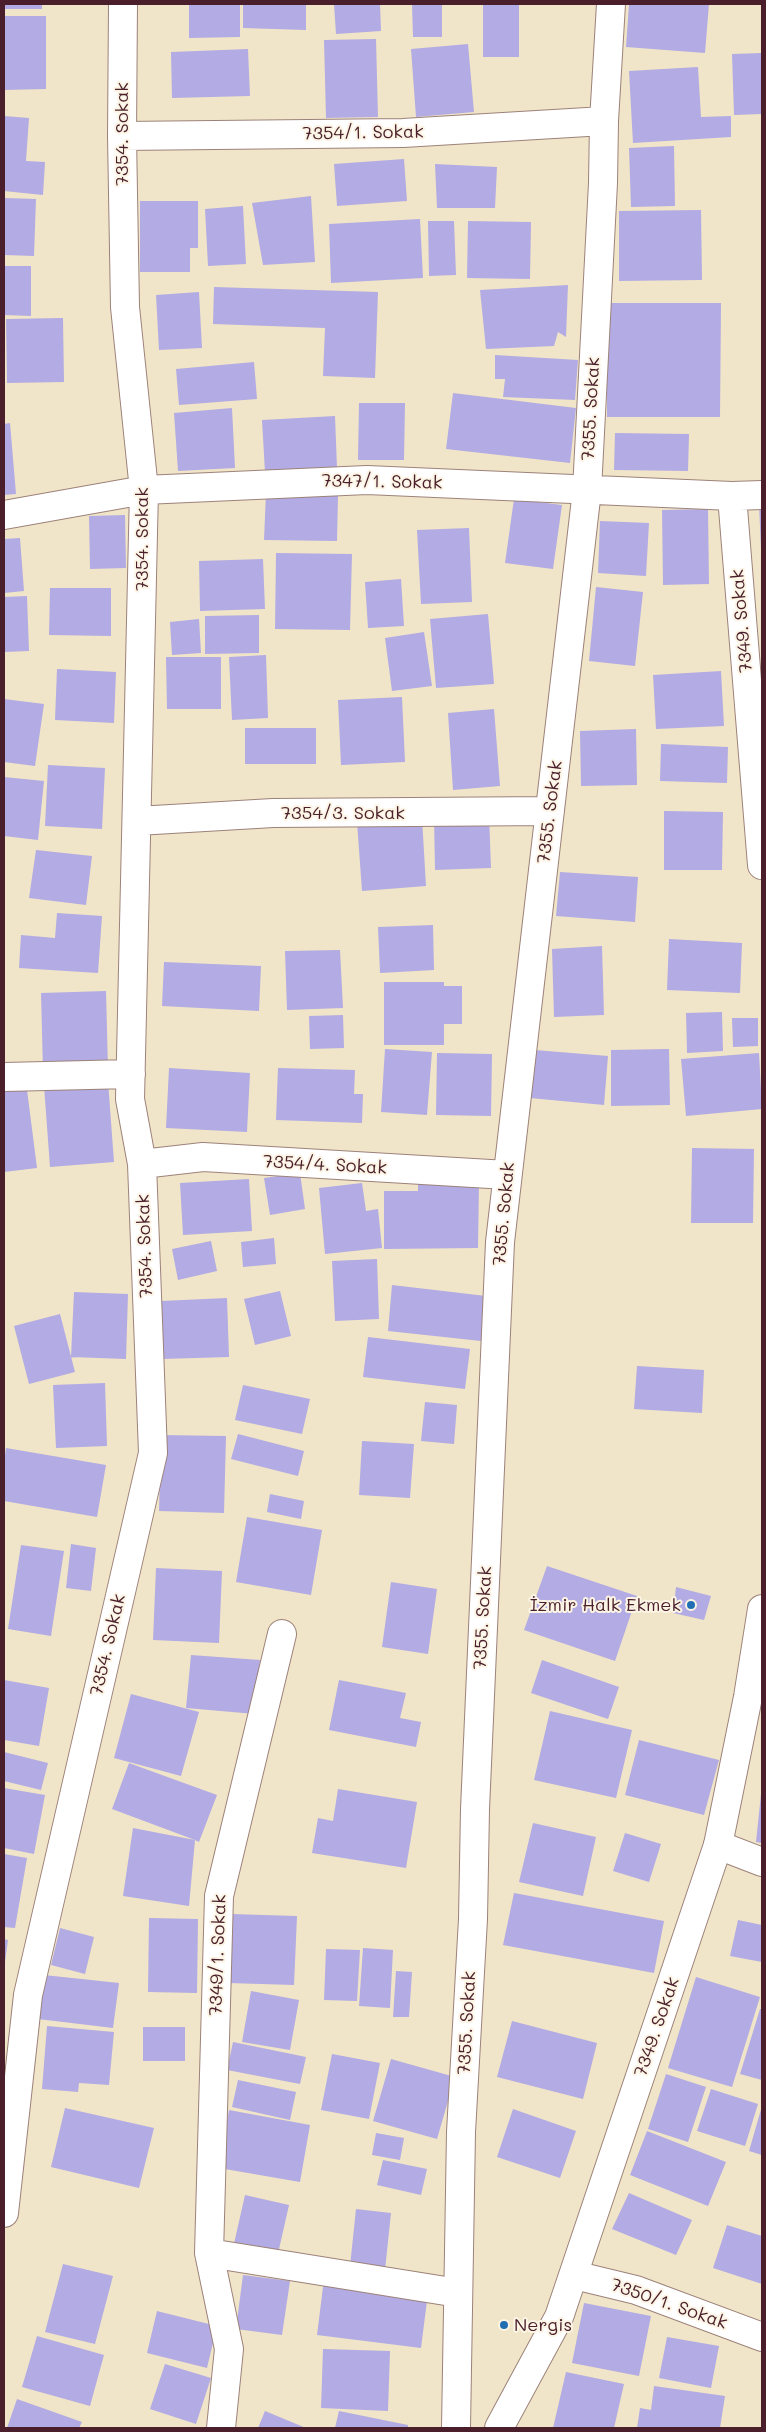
<!DOCTYPE html>
<meta charset="utf-8">
<style>
body{margin:0}
#map{position:relative;width:766px;height:2432px;overflow:hidden;background:#f0e5c8;font-family:Mali,sans-serif}
canvas{display:block}
.frame{position:absolute;inset:0;border:5px solid #4a1f2b;pointer-events:none}
</style>
<div id="map">
<canvas width="766" height="2432"></canvas>
<div class="frame"></div>
</div>
<script>
const g = document.querySelector('canvas').getContext('2d');
g.lineJoin = 'round';
function fillPath(path, color) {
  g.fillStyle = color;
  g.fill(path, 'evenodd');
}
function trace(path, color, width, dash) {
  g.strokeStyle = color;
  g.lineWidth = width;
  g.lineCap = dash ? 'butt' : 'round';
  g.setLineDash(dash || []);
  g.stroke(path);
}
function label(font, color, halo, rows, align = 'center') {
  g.font = font + ' Mali,sans-serif';
  g.lineWidth = 4;
  g.setLineDash([]);
  g.textBaseline = 'middle';
  g.strokeStyle = halo;
  g.fillStyle = color;
  for (const [text, x, y, turn = 0] of rows) {
    g.save();
    g.translate(x, y);
    g.rotate((+turn || 0) * Math.PI / 180);
    g.textAlign = isNaN(turn) ? turn : align;
    if (halo) g.strokeText(text, 0, 0);
    g.fillText(text, 0, 0);
    g.restore();
  }
}
const building = new Path2D(`
 M 4,4 L 42,4 L 42,9 L 4,9 Z
 M 189,4 L 240,4 L 240,37 L 189,38 Z
 M 243,4 L 306,4 L 306,30 L 243,28 Z
 M 334,4 L 380,4 L 381,31 L 336,34 Z
 M 412,4 L 442,4 L 442,37 L 413,37 Z
 M 483,4 L 519,4 L 519,57 L 483,57 Z
 M 629,4 L 709,4 L 705,53 L 626,47 Z
 M 4,16 L 46,16 L 46,89 L 4,90 Z
 M 376,39 L 378,117 L 326,118 L 324,40 Z
 M 468,44 L 474,112 L 416,117 L 411,49 Z
 M 248,49 L 250,96 L 172,98 L 171,52 Z
 M 762,53 L 762,114 L 734,115 L 732,54 Z
 M 698,67 L 701,117 L 731,116 L 731,137 L 633,143 L 629,71 Z
 M 4,116 L 29,118 L 26,161 L 45,162 L 43,195 L 4,191 Z
 M 674,146 L 675,206 L 631,207 L 629,148 Z
 M 404,159 L 407,201 L 337,206 L 334,164 Z
 M 435,164 L 497,167 L 495,208 L 437,208 Z
 M 311,196 L 315,262 L 263,265 L 252,203 Z
 M 4,198 L 36,199 L 34,256 L 4,255 Z
 M 140,201 L 198,201 L 198,248 L 190,248 L 190,272 L 140,272 Z
 M 243,206 L 246,264 L 208,266 L 205,209 Z
 M 701,210 L 702,280 L 619,281 L 619,211 Z
 M 420,219 L 423,278 L 331,283 L 329,224 Z
 M 428,221 L 454,221 L 456,275 L 429,276 Z
 M 468,221 L 531,222 L 530,279 L 467,278 Z
 M 4,266 L 31,266 L 31,316 L 4,315 Z
 M 568,285 L 566,337 L 558,332 L 554,346 L 486,349 L 480,290 Z
 M 214,287 L 378,292 L 375,378 L 323,376 L 325,328 L 213,324 Z
 M 199,292 L 202,348 L 159,350 L 156,295 Z
 M 607,303 L 721,303 L 720,417 L 607,417 Z
 M 63,318 L 64,382 L 7,383 L 6,319 Z
 M 495,355 L 578,360 L 575,400 L 503,397 L 505,379 L 495,379 Z
 M 254,362 L 257,399 L 179,405 L 176,369 Z
 M 453,393 L 576,408 L 570,463 L 446,449 Z
 M 359,403 L 405,403 L 404,460 L 358,460 Z
 M 232,408 L 235,468 L 178,471 L 174,413 Z
 M 335,416 L 337,468 L 265,472 L 262,420 Z
 M 10,423 L 16,494 L 4,495 L 4,424 Z
 M 615,433 L 689,434 L 688,471 L 614,470 Z
 M 266,493 L 338,496 L 337,541 L 264,540 Z
 M 514,499 L 562,505 L 553,569 L 505,563 Z
 M 759,504 L 762,504 L 762,549 L 761,549 Z
 M 708,509 L 709,584 L 663,585 L 662,510 Z
 M 125,515 L 126,568 L 90,569 L 89,516 Z
 M 600,521 L 649,523 L 646,576 L 598,573 Z
 M 469,528 L 472,602 L 421,604 L 417,530 Z
 M 20,538 L 24,591 L 4,593 L 4,539 Z
 M 276,553 L 352,554 L 350,630 L 275,629 Z
 M 263,559 L 265,609 L 200,611 L 199,561 Z
 M 401,579 L 404,626 L 368,628 L 365,582 Z
 M 596,587 L 643,592 L 635,666 L 589,661 Z
 M 50,588 L 111,588 L 111,636 L 49,635 Z
 M 27,596 L 29,651 L 4,652 L 4,597 Z
 M 488,614 L 494,684 L 436,688 L 430,619 Z
 M 259,615 L 259,653 L 205,654 L 205,616 Z
 M 199,619 L 201,653 L 172,655 L 170,622 Z
 M 424,632 L 432,686 L 392,691 L 385,638 Z
 M 266,655 L 268,718 L 232,720 L 229,657 Z
 M 166,657 L 221,657 L 221,709 L 167,709 Z
 M 57,669 L 116,672 L 114,723 L 55,720 Z
 M 721,671 L 724,726 L 656,729 L 653,675 Z
 M 402,697 L 405,762 L 341,765 L 338,700 Z
 M 4,699 L 44,704 L 35,766 L 4,762 Z
 M 494,709 L 500,786 L 453,790 L 448,713 Z
 M 245,728 L 316,728 L 316,764 L 245,764 Z
 M 636,729 L 637,785 L 581,786 L 580,731 Z
 M 661,744 L 728,747 L 727,783 L 660,781 Z
 M 48,765 L 105,768 L 102,829 L 45,826 Z
 M 4,777 L 44,781 L 38,840 L 4,836 Z
 M 664,811 L 723,812 L 722,870 L 664,870 Z
 M 489,815 L 491,868 L 435,870 L 434,817 Z
 M 422,818 L 426,886 L 362,891 L 357,822 Z
 M 36,850 L 92,856 L 86,905 L 29,898 Z
 M 560,872 L 638,877 L 635,922 L 556,916 Z
 M 57,913 L 102,916 L 98,973 L 19,968 L 21,935 L 55,938 Z
 M 433,925 L 434,970 L 380,973 L 378,927 Z
 M 669,939 L 742,943 L 740,993 L 667,990 Z
 M 602,946 L 604,1015 L 554,1017 L 552,949 Z
 M 340,950 L 343,1008 L 287,1010 L 285,951 Z
 M 164,962 L 261,966 L 259,1011 L 162,1006 Z
 M 384,982 L 444,982 L 444,986 L 462,986 L 462,1024 L 444,1024 L 444,1045 L 384,1045 Z
 M 106,991 L 108,1069 L 43,1071 L 41,993 Z
 M 722,1012 L 723,1051 L 687,1053 L 686,1013 Z
 M 343,1015 L 344,1048 L 310,1049 L 309,1016 Z
 M 732,1018 L 758,1018 L 758,1046 L 733,1047 Z
 M 385,1049 L 432,1052 L 427,1115 L 381,1112 Z
 M 669,1049 L 670,1105 L 611,1106 L 611,1050 Z
 M 535,1050 L 608,1056 L 604,1105 L 530,1098 Z
 M 437,1053 L 492,1054 L 491,1116 L 436,1115 Z
 M 759,1053 L 762,1109 L 686,1116 L 681,1059 Z
 M 169,1068 L 250,1073 L 247,1132 L 166,1128 Z
 M 278,1068 L 355,1070 L 354,1094 L 363,1094 L 362,1123 L 276,1120 Z
 M 108,1081 L 114,1162 L 50,1167 L 44,1086 Z
 M 26,1082 L 37,1168 L 4,1172 L 4,1085 Z
 M 692,1148 L 754,1149 L 753,1223 L 691,1223 Z
 M 300,1173 L 305,1209 L 270,1215 L 264,1178 Z
 M 249,1179 L 252,1231 L 183,1235 L 180,1183 Z
 M 362,1183 L 366,1211 L 378,1209 L 382,1248 L 325,1254 L 319,1188 Z
 M 418,1184 L 479,1184 L 478,1248 L 384,1249 L 384,1191 L 418,1191 Z
 M 274,1238 L 276,1264 L 243,1267 L 241,1242 Z
 M 211,1241 L 217,1271 L 178,1280 L 172,1249 Z
 M 377,1259 L 379,1319 L 335,1321 L 332,1261 Z
 M 392,1285 L 486,1296 L 481,1341 L 388,1331 Z
 M 280,1291 L 291,1336 L 255,1345 L 244,1299 Z
 M 74,1292 L 128,1294 L 126,1359 L 71,1357 Z
 M 227,1298 L 229,1357 L 162,1359 L 161,1301 Z
 M 60,1314 L 75,1372 L 29,1384 L 14,1326 Z
 M 368,1337 L 470,1349 L 465,1389 L 363,1377 Z
 M 637,1366 L 704,1370 L 702,1413 L 634,1409 Z
 M 105,1383 L 107,1446 L 56,1448 L 53,1385 Z
 M 243,1385 L 310,1399 L 302,1434 L 235,1420 Z
 M 425,1402 L 457,1405 L 454,1444 L 421,1441 Z
 M 238,1434 L 304,1451 L 298,1476 L 231,1459 Z
 M 161,1435 L 226,1436 L 224,1513 L 159,1511 Z
 M 362,1441 L 414,1444 L 410,1498 L 359,1495 Z
 M 6,1448 L 106,1465 L 97,1517 L 4,1501 L 4,1462 Z
 M 270,1494 L 304,1501 L 301,1519 L 267,1512 Z
 M 247,1517 L 322,1530 L 311,1595 L 236,1582 Z
 M 71,1544 L 96,1548 L 91,1591 L 66,1588 Z
 M 21,1545 L 64,1551 L 51,1636 L 8,1629 Z
 M 547,1566 L 637,1596 L 615,1661 L 524,1630 Z
 M 156,1568 L 222,1571 L 219,1643 L 153,1640 Z
 M 391,1582 L 437,1589 L 428,1654 L 382,1647 Z
 M 676,1587 L 711,1596 L 704,1620 L 673,1613 Z
 M 191,1655 L 260,1660 L 255,1714 L 186,1708 Z
 M 542,1660 L 619,1687 L 608,1719 L 531,1693 Z
 M 4,1680 L 49,1688 L 39,1746 L 4,1740 Z
 M 339,1680 L 406,1693 L 400,1718 L 421,1722 L 416,1747 L 329,1730 Z
 M 131,1694 L 199,1712 L 181,1776 L 114,1758 Z
 M 550,1711 L 632,1730 L 616,1798 L 534,1780 Z
 M 639,1740 L 719,1760 L 704,1815 L 625,1795 Z
 M 4,1752 L 48,1763 L 41,1790 L 4,1781 Z
 M 129,1763 L 217,1795 L 199,1842 L 195,1840 L 189,1906 L 123,1896 L 133,1828 L 195,1840 L 112,1809 Z
 M 4,1788 L 45,1795 L 34,1854 L 4,1848 Z
 M 338,1789 L 417,1802 L 406,1868 L 312,1853 L 318,1818 L 333,1821 Z
 M 761,1794 L 762,1794 L 762,1843 L 756,1842 Z
 M 533,1823 L 596,1837 L 583,1896 L 519,1882 Z
 M 625,1833 L 661,1844 L 649,1882 L 613,1871 Z
 M 4,1854 L 27,1858 L 15,1928 L 4,1927 Z
 M 514,1893 L 664,1921 L 654,1973 L 503,1945 Z
 M 231,1914 L 297,1916 L 294,1985 L 228,1983 Z
 M 149,1918 L 198,1919 L 197,1993 L 148,1992 Z
 M 738,1920 L 762,1925 L 762,1962 L 730,1956 Z
 M 60,1928 L 94,1937 L 85,1974 L 51,1965 Z
 M 4,1939 L 8,1940 L 5,1962 L 4,1962 Z
 M 363,1948 L 393,1950 L 390,2008 L 359,2006 Z
 M 326,1949 L 360,1950 L 357,2001 L 324,2000 Z
 M 396,1971 L 412,1972 L 409,2017 L 393,2017 Z
 M 44,1975 L 119,1983 L 113,2028 L 38,2019 Z
 M 696,1977 L 760,1997 L 732,2087 L 668,2068 Z
 M 251,1991 L 299,2000 L 290,2050 L 242,2042 Z
 M 760,2009 L 762,2009 L 762,2080 L 740,2074 Z
 M 512,2021 L 597,2043 L 583,2099 L 497,2077 Z
 M 47,2026 L 114,2032 L 109,2085 L 79,2083 L 78,2092 L 42,2089 Z
 M 143,2027 L 185,2027 L 185,2061 L 143,2061 Z
 M 233,2042 L 306,2057 L 300,2084 L 227,2070 Z
 M 332,2054 L 380,2063 L 369,2119 L 321,2110 Z
 M 391,2059 L 455,2077 L 437,2139 L 373,2121 Z
 M 666,2074 L 706,2087 L 688,2142 L 648,2129 Z
 M 238,2080 L 296,2092 L 290,2120 L 232,2107 Z
 M 711,2089 L 758,2104 L 745,2146 L 697,2131 Z
 M 762,2106 L 762,2155 L 749,2151 Z
 M 65,2108 L 154,2128 L 139,2188 L 51,2167 Z
 M 513,2109 L 576,2131 L 560,2178 L 497,2157 Z
 M 229,2110 L 310,2125 L 300,2182 L 219,2168 Z
 M 647,2131 L 726,2162 L 708,2206 L 630,2175 Z
 M 376,2133 L 404,2138 L 400,2160 L 372,2155 Z
 M 383,2160 L 427,2169 L 421,2195 L 377,2185 Z
 M 629,2193 L 692,2220 L 676,2255 L 612,2229 Z
 M 245,2195 L 289,2205 L 277,2258 L 233,2248 Z
 M 356,2209 L 391,2213 L 385,2270 L 350,2266 Z
 M 727,2225 L 762,2236 L 762,2284 L 713,2268 Z
 M 63,2264 L 113,2276 L 95,2344 L 45,2332 Z
 M 243,2275 L 290,2281 L 282,2335 L 236,2329 Z
 M 324,2279 L 428,2293 L 421,2348 L 317,2335 Z
 M 584,2303 L 651,2316 L 639,2376 L 572,2363 Z
 M 157,2311 L 217,2326 L 207,2368 L 147,2353 Z
 M 37,2336 L 104,2355 L 90,2406 L 22,2387 Z
 M 667,2337 L 719,2346 L 711,2388 L 659,2378 Z
 M 323,2349 L 390,2351 L 388,2411 L 321,2408 Z
 M 165,2364 L 211,2378 L 196,2424 L 150,2409 Z
 M 566,2372 L 624,2384 L 614,2428 L 553,2428 Z
 M 654,2386 L 725,2396 L 720,2428 L 637,2428 L 640,2408 L 651,2410 Z
 M 17,2399 L 82,2422 L 79,2428 L 7,2428 Z
 M 265,2411 L 306,2428 L 258,2428 Z
 M 339,2411 L 408,2425 L 408,2428 L 335,2428 Z`);
const street = new Path2D(`
 M 122,136 L 403,133 L 604,121
 M 732,496 L 762,865
 M 4,515 L 144,490 L 367,480 L 732,496 L 762,495
 M 137,821 L 273,813 L 550,811
 M 4,1077 L 131,1074
 M 142,1164 L 203,1157 L 507,1175
 M 718,1845 L 762,1862
 M 4,2213 L 28,1995 L 153,1453 L 142,1164 L 130,1099 L 144,490 L 125,307 L 122,136 L 123,4
 M 209,2253 L 458,2293
 M 574,2275 L 636,2290 L 762,2337
 M 221,2428 L 229,2349 L 209,2253 L 219,1896 L 282,1634
 M 456,2428 L 461,2132 L 473,1919 L 475,1809 L 500,1242 L 587,490 L 603,183 L 604,121 L 611,4`);
const secondary = new Path2D(`
 M 499,2428 L 559,2317 L 718,1845 L 748,1697 L 762,1609`);
const markers = [
 [691,1605,5,"#1f6fb2"],
 [504,2325,5,"#1f6fb2"]
];
const streetNames = [
 ["7354/1. Sokak",363,133,-1],
 ["7354. Sokak",122,134,-90],
 ["7355. Sokak",591,409,-87],
 ["7347/1. Sokak",382,482,1],
 ["7354. Sokak",142,539,-90],
 ["7349. Sokak",742,621,-95],
 ["7355. Sokak",550,812,-83],
 ["7354/3. Sokak",343,813],
 ["7354/4. Sokak",325,1165,3],
 ["7355. Sokak",504,1214,-85],
 ["7354. Sokak",145,1246,-92],
 ["7355. Sokak",483,1618,-87],
 ["7354. Sokak",108,1645,-77],
 ["7349/1. Sokak",218,1955,-88],
 ["7355. Sokak",467,2023,-87],
 ["7349. Sokak",657,2027,-71],
 ["7350/1. Sokak",669,2304,19]
];
const poiNames = [
 ["İzmir Halk Ekmek",681,1605],
 ["Nergis",514,2325,"left"]
];
fillPath(building, '#b3abe3');
trace(street, '#9d827a', 30);
trace(secondary, '#9d827a', 30);
trace(street, '#fff', 28);
trace(secondary, '#fff', 28);
for (const [x, y, r, color] of markers) {
  const dot = new Path2D();
  dot.arc(x, y, r, 0, 2 * Math.PI);
  g.fillStyle = color;
  g.fill(dot);
  trace(dot, '#fcf5e5', 2);
}
label('18px', '#4a1f2b', '#fcf5e5', streetNames);
label('18px', '#4a1f2b', '#fcf5e5', poiNames, 'right');
</script>
